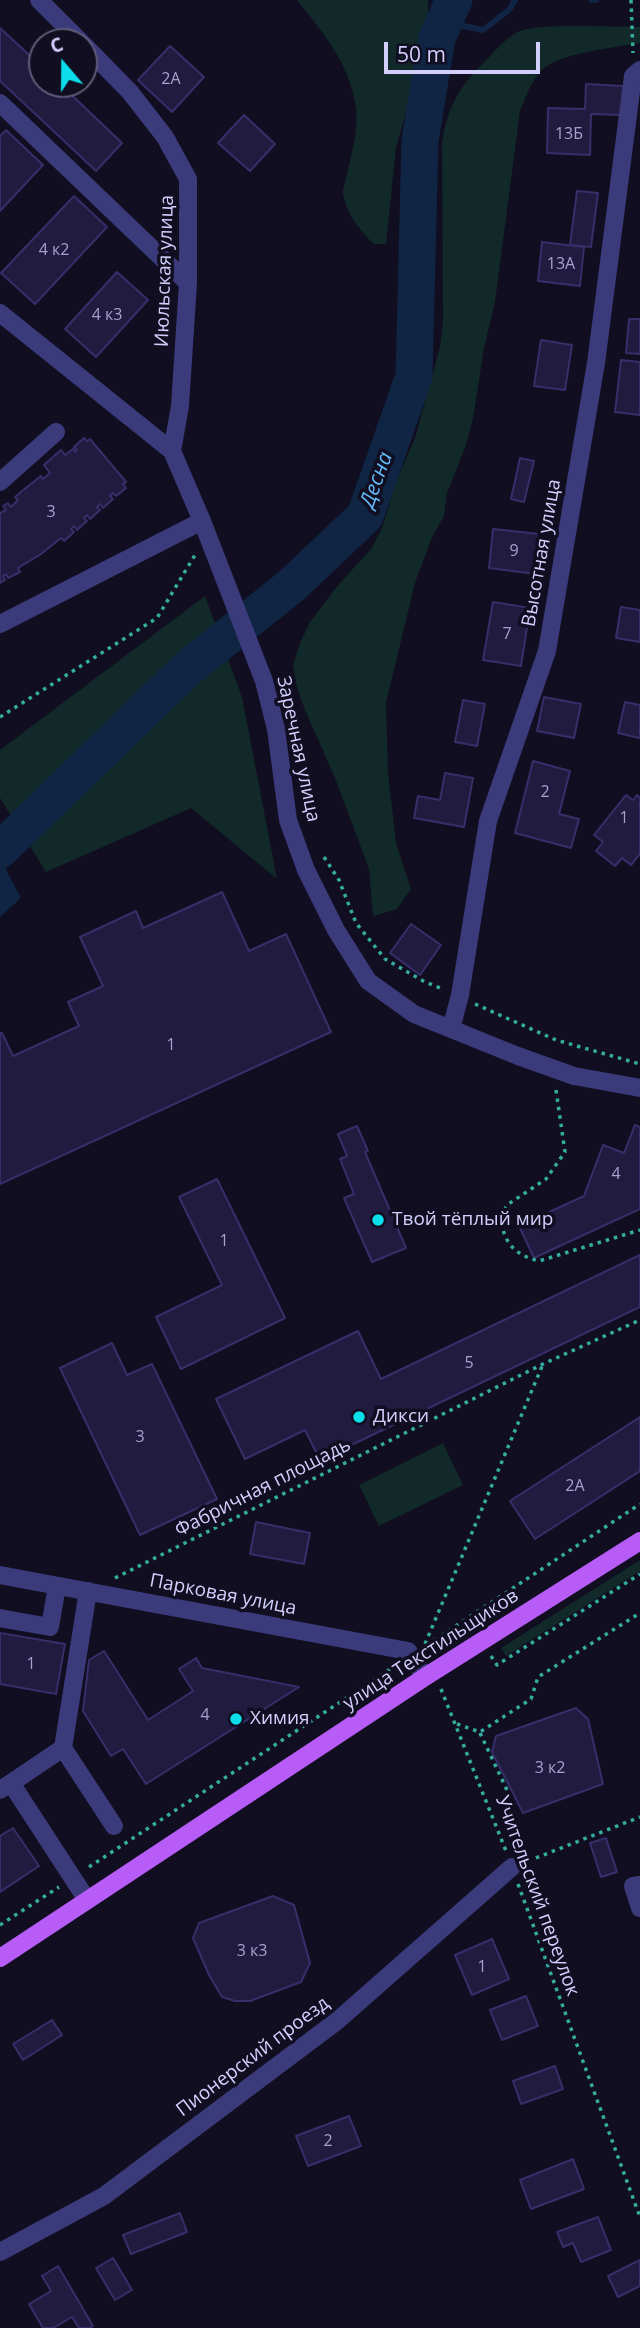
<!DOCTYPE html>
<meta charset="utf-8">
<style>
body{margin:0}
#map{position:relative;width:640px;height:2328px;overflow:hidden;background:#100e20;font-family:"Open Sans",sans-serif}
canvas{display:block}
.north{position:absolute;left:28px;top:28px;width:70px;height:70px;box-sizing:border-box;background:#100e20;border:2px solid #5e5b78;border-radius:50%;rotate:340deg;font-size:19px;font-weight:700;line-height:28px;text-align:center;color:#d3cffd}
.north::after{content:'';display:block;margin:auto;width:24px;height:32px;background:#0cddeb;clip-path:polygon(50% 0,100% 100%,50% 72%,0 100%)}
.scale{position:absolute;left:384px;top:42px;width:156px;height:32px;box-sizing:border-box;border:4px solid #d3cffd;border-top:0;padding-left:9px;font-size:21px;line-height:24px;white-space:nowrap;color:#d3cffd;-webkit-text-stroke:5px #100e20;paint-order:stroke}
</style>
<div id="map">
<canvas width="640" height="2328"></canvas>
<div class="north">С</div>
<div class="scale">50 m</div>
</div>
<script>
const g = document.querySelector('canvas').getContext('2d');
g.lineJoin = 'round';
function fillPath(path, color) {
  g.fillStyle = color;
  g.fill(path, 'evenodd');
}
function trace(path, color, width, dash) {
  g.strokeStyle = color;
  g.lineWidth = width;
  g.lineCap = dash ? 'butt' : 'round';
  g.setLineDash(dash || []);
  g.stroke(path);
}
function label(font, color, halo, rows, align = 'center') {
  g.font = font + ' "Open Sans",sans-serif';
  g.lineWidth = 7;
  g.setLineDash([]);
  g.textBaseline = 'middle';
  g.strokeStyle = halo;
  g.fillStyle = color;
  for (const [text, x, y, turn = 0] of rows) {
    g.save();
    g.translate(x, y);
    g.rotate((+turn || 0) * Math.PI / 180);
    g.textAlign = isNaN(turn) ? turn : align;
    if (halo) g.strokeText(text, 0, 0);
    g.fillText(text, 0, 0);
    g.restore();
  }
}
const green = new Path2D(`
 M 297,0 L 428,0 L 428,33 L 396,148 L 386,244 L 374,244 C 361,232 345,212 343,193 C 343,189 345,182 346,178 C 351,154 359,132 356,108 C 350,64 324,34 297,0 Z
 M 640,27 L 640,43 C 614,48 565,52 544,68 C 532,78 526,97 520,111 L 495,302 L 484,348 L 473,419 L 465,448 L 447,493 L 444,516 L 432,537 L 415,583 L 386,703 L 388,773 L 396,843 L 411,889 L 397,909 L 373,916 L 369,869 L 335,778 L 305,710 L 297,688 L 293,665 L 300,643 L 310,622 L 339,584 L 371,549 L 382,528 L 396,482 L 415,438 L 440,347 L 443,322 L 442,143 C 448,103 462,83 491,55 C 499,46 509,36 520,31 C 542,23 613,27 640,27 Z
 M 205,596 L 242,697 L 277,879 L 191,808 L 46,872 L 0,798 L 0,750 Z
 M 443,1443 L 463,1485 L 379,1526 L 359,1485 Z
 M 640,1560 L 640,1571 L 506,1656 L 501,1648 Z`);
const water = new Path2D(`
 M 0,858 L 21,898 L 0,917 Z`);
const stream = new Path2D(`
 M 592,0 L 596,0
 M 445,20 L 454,24 L 483,30 L 510,9 L 515,0`);
const river = new Path2D(`
 M 0,850 L 188,668 L 291,586 L 365,516 L 414,376 L 420,140 L 437,38 L 454,0`);
const building = new Path2D(`
 M 0,28 L 42,67 L 42,84 L 60,84 L 122,143 L 96,171 L 0,81 Z
 M 170,46 L 204,77 L 172,112 L 138,80 Z
 M 586,84 L 623,86 L 622,115 L 591,114 L 590,155 L 547,153 L 548,108 L 585,109 Z
 M 244,115 L 275,144 L 250,171 L 218,143 Z
 M 6,130 L 43,165 L 0,211 L 0,136 Z
 M 577,191 L 598,193 L 591,247 L 570,245 Z
 M 74,196 L 107,227 L 35,304 L 1,273 Z
 M 542,242 L 584,247 L 580,286 L 538,281 Z
 M 117,272 L 148,300 L 96,357 L 65,329 Z
 M 629,319 L 640,319 L 640,354 L 626,353 Z
 M 541,340 L 572,345 L 565,390 L 534,386 Z
 M 621,360 L 640,362 L 640,415 L 615,412 Z
 M 84,438 L 87,441 L 90,439 L 126,482 L 123,484 L 126,488 L 116,496 L 113,493 L 110,496 L 113,499 L 103,508 L 100,504 L 97,507 L 100,510 L 90,519 L 87,515 L 84,518 L 87,521 L 77,530 L 74,526 L 71,529 L 74,532 L 64,541 L 61,538 L 41,554 L 18,568 L 20,572 L 8,578 L 6,574 L 3,576 L 5,580 L 0,583 L 0,513 L 6,510 L 3,506 L 8,503 L 11,507 L 18,500 L 15,497 L 22,491 L 41,476 L 43,479 L 50,473 L 44,465 L 61,450 L 65,455 L 73,449 L 75,452 L 77,450 L 74,447 Z
 M 520,458 L 534,461 L 524,502 L 511,499 Z
 M 493,529 L 540,534 L 536,574 L 489,568 Z
 M 493,602 L 530,608 L 521,666 L 483,660 Z
 M 621,607 L 640,610 L 640,642 L 616,638 Z
 M 544,697 L 581,704 L 574,738 L 537,731 Z
 M 463,700 L 485,704 L 477,746 L 455,742 Z
 M 625,702 L 640,705 L 640,738 L 618,733 Z
 M 533,761 L 570,771 L 559,814 L 579,819 L 571,848 L 515,833 Z
 M 445,773 L 473,778 L 464,827 L 414,818 L 418,796 L 440,800 Z
 M 626,795 L 633,800 L 637,795 L 640,798 L 640,854 L 631,865 L 622,858 L 615,866 L 596,851 L 603,842 L 594,835 Z
 M 222,892 L 249,951 L 286,934 L 331,1032 L 0,1184 L 0,1033 L 2,1033 L 13,1056 L 79,1026 L 68,1002 L 103,986 L 80,937 L 136,911 L 143,928 Z
 M 411,924 L 441,945 L 420,975 L 390,953 Z
 M 635,1125 L 640,1127 L 640,1209 L 534,1258 L 519,1226 L 584,1196 L 603,1145 L 624,1153 Z
 M 357,1126 L 368,1151 L 365,1152 L 406,1248 L 372,1262 L 344,1198 L 354,1194 L 340,1159 L 347,1156 L 338,1134 Z
 M 217,1179 L 285,1318 L 181,1369 L 156,1317 L 222,1285 L 179,1197 Z
 M 640,1255 L 640,1307 L 320,1460 L 305,1430 L 245,1459 L 216,1399 L 358,1331 L 381,1379 Z
 M 112,1343 L 127,1375 L 152,1364 L 217,1499 L 140,1535 L 60,1368 Z
 M 640,1417 L 640,1471 L 535,1539 L 510,1501 Z
 M 256,1522 L 310,1533 L 304,1564 L 250,1554 Z
 M 0,1633 L 65,1644 L 56,1694 L 0,1684 Z
 M 104,1651 L 148,1720 L 193,1691 L 179,1669 L 196,1658 L 202,1668 L 299,1687 L 146,1784 L 123,1749 L 111,1756 L 83,1711 L 89,1660 Z
 M 576,1708 L 588,1719 L 603,1784 L 523,1813 L 492,1752 L 496,1736 Z
 M 13,1828 L 39,1866 L 0,1892 L 0,1836 Z
 M 606,1838 L 617,1872 L 601,1877 L 590,1843 Z
 M 273,1896 L 294,1905 L 310,1963 L 301,1982 L 250,2001 L 235,2001 L 222,1997 L 209,1975 L 193,1938 L 199,1923 Z
 M 492,1939 L 509,1979 L 472,1995 L 455,1955 Z
 M 526,1996 L 538,2026 L 502,2040 L 490,2010 Z
 M 52,2020 L 62,2035 L 23,2060 L 13,2044 Z
 M 555,2066 L 563,2089 L 521,2104 L 513,2081 Z
 M 349,2116 L 361,2146 L 308,2166 L 296,2136 Z
 M 573,2159 L 584,2189 L 531,2209 L 520,2180 Z
 M 180,2213 L 187,2232 L 131,2254 L 123,2235 Z
 M 598,2217 L 611,2250 L 581,2262 L 573,2243 L 563,2247 L 557,2232 Z
 M 113,2258 L 132,2290 L 115,2300 L 96,2268 Z
 M 640,2260 L 640,2286 L 618,2297 L 608,2276 Z
 M 58,2266 L 93,2326 L 89,2328 L 79,2328 L 72,2317 L 53,2328 L 43,2328 L 29,2304 L 51,2291 L 42,2276 Z`);
const path = new Path2D(`
 M 631,0 L 633,53
 M 0,717 L 157,618 L 195,555
 M 305,791 L 312,824
 M 324,857 L 339,880 L 356,923 L 385,959 L 425,982 L 443,989
 M 475,1004 L 556,1040 L 640,1064
 M 556,1090 L 565,1152 L 546,1179 L 507,1205 L 501,1217 C 503,1243 515,1255 539,1261 L 640,1230
 M 115,1578 L 543,1364 L 640,1320
 M 425,1644 L 543,1364
 M 427,1645 L 640,1504
 M 491,1656 L 497,1665 L 640,1574
 M 441,1689 L 506,1851
 M 457,1724 L 480,1732 L 531,1699 L 538,1677 L 640,1613
 M 480,1733 L 515,1807
 M 528,1861 L 640,1817
 M 89,1867 L 392,1668
 M 518,1884 L 640,2217
 M 0,1925 L 59,1887`);
const minor = new Path2D(`
 M 39,0 L 81,42
 M 84,45 L 130,92 L 165,137 L 188,179 L 188,283 L 180,406 L 172,451
 M 0,103 L 188,283
 M 0,313 L 172,451 L 202,521 L 264,681 L 276,729 L 288,820 L 306,870 L 336,930 L 368,981 L 414,1014 L 518,1056 L 574,1076 L 640,1088
 M 0,482 L 56,432
 M 0,624 L 202,521
 M 451,1029 L 460,995 L 488,821 L 547,651 L 596,363 L 633,76 L 640,70
 M 0,1575 L 408,1651 L 425,1677
 M 0,1618 L 50,1627 L 57,1586
 M 63,1748 L 114,1826
 M 11,1783 L 63,1748 L 88,1591
 M 0,1790 L 11,1783 L 87,1900
 M 640,1885 L 633,1886 L 640,1908
 M 0,2252 L 104,2196 L 337,2021 L 512,1867`);
const major = new Path2D(`
 M 0,1958 L 425,1677 L 640,1541`);
const markers = [
 [378,1220,7,"#0cddeb"],
 [359,1417,7,"#0cddeb"],
 [236,1719,7,"#0cddeb"]
];
const numberNames = [
 ["2А",171,79],
 ["13Б",569,134],
 ["4 к2",54,250],
 ["13А",561,264],
 ["4 к3",107,315],
 ["3",51,512],
 ["9",514,551],
 ["7",507,634],
 ["2",545,792],
 ["1",624,818],
 ["1",171,1045],
 ["4",616,1174],
 ["1",224,1241],
 ["5",469,1363],
 ["3",140,1437],
 ["2А",575,1486],
 ["1",31,1664],
 ["4",205,1715],
 ["3 к2",550,1768],
 ["3 к3",252,1951],
 ["1",482,1967],
 ["2",328,2141]
];
const streetNames = [
 ["Июльская улица",165,271,-88],
 ["Высотная улица",542,553,-80],
 ["Заречная улица",298,749,78],
 ["Фабричная площадь",263,1488,-27],
 ["Парковая улица",223,1595,11],
 ["улица Текстильщиков",431,1650,-33],
 ["Учительский переулок",537,1896,70],
 ["Пионерский проезд",253,2057,-37]
];
const poiNames = [
 ["Твой тёплый мир",392,1220],
 ["Дикси",373,1417],
 ["Химия",250,1719]
];
const waterNames = [
 ["Десна",377,480,-70]
];
fillPath(green, '#112928');
fillPath(water, '#0f2543');
trace(stream, '#0f2543', 6);
trace(river, '#0f2543', 37);
fillPath(building, '#211b40');
trace(building, '#382e6a', 2);
trace(path, '#34aca0', 3.5, [3.5, 5]);
trace(minor, '#3b3b7c', 18);
trace(major, '#b75cf7', 18);
for (const [x, y, r, color] of markers) {
  const dot = new Path2D();
  dot.arc(x, y, r, 0, 2 * Math.PI);
  g.fillStyle = color;
  g.fill(dot);
  trace(dot, '#100e20', 2.5);
}
label('16px', '#a6a2ce', null, numberNames);
label('19px', '#d3cffd', '#100e20', streetNames);
label('19px', '#d3cffd', '#100e20', poiNames, 'left');
label('italic 21px', '#63b8f7', '#100e20', waterNames);
</script>
